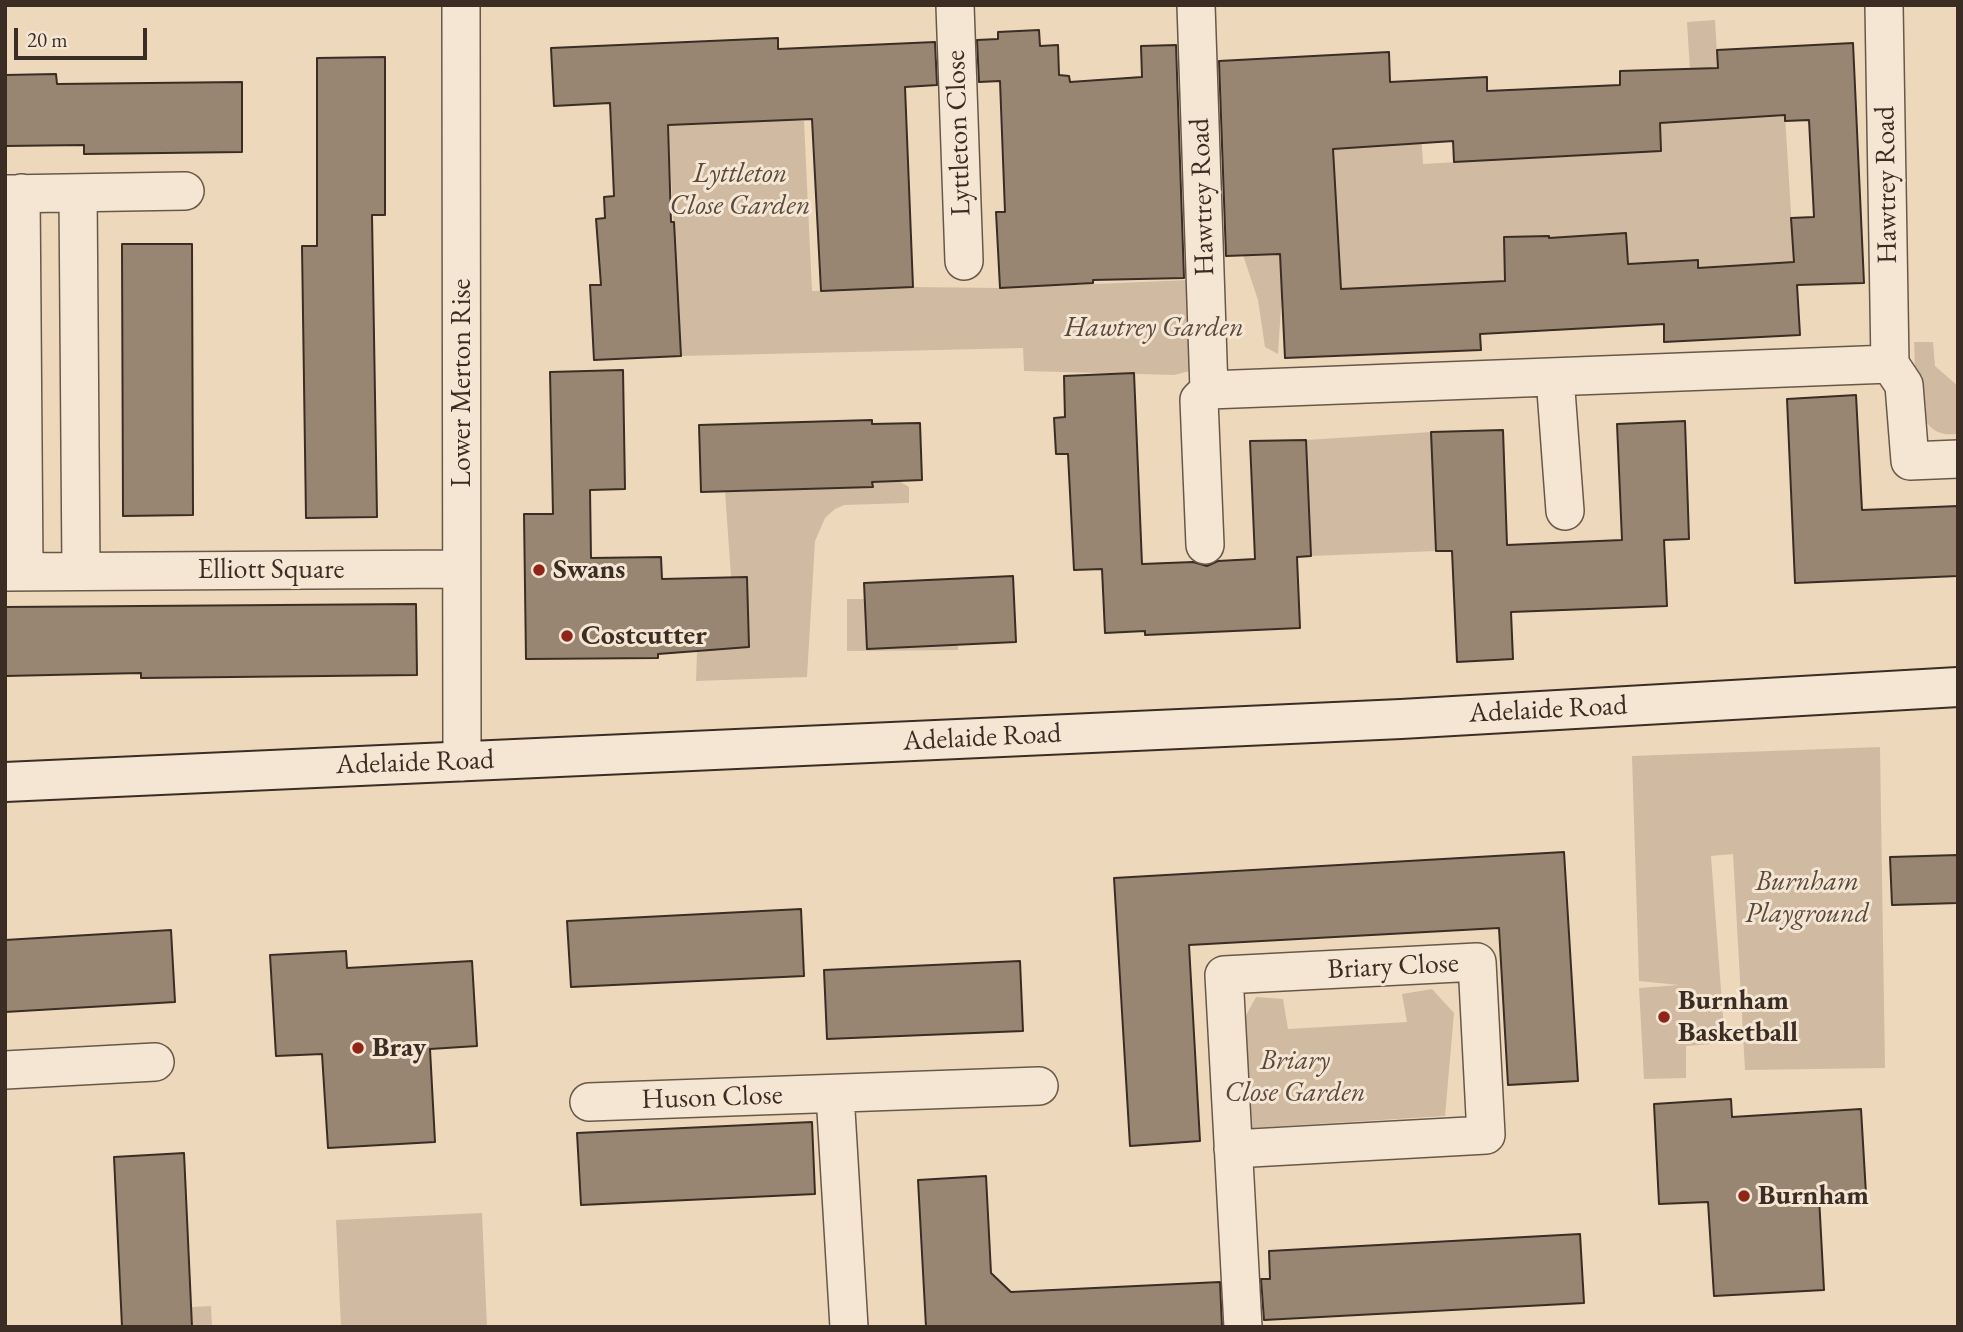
<!DOCTYPE html>
<style>
body{margin:0}
#map{position:relative;width:1963px;height:1332px;overflow:hidden;background:#eed8bc;font-family:"EB Garamond",serif}
canvas{display:block}
.frame{position:absolute;inset:0;border:7px solid #3b2d24;pointer-events:none}
.scale{position:absolute;left:14px;top:28px;width:133px;height:32px;box-sizing:border-box;border:4px solid #3b2d24;border-top:0;padding-left:9px;font-size:21px;line-height:24px;white-space:nowrap;color:#3b2d24;-webkit-text-stroke:5px #f4e6d3;paint-order:stroke}
</style>
<div id="map">
<canvas width="1963" height="1332"></canvas>
<div class="frame"></div>
<div class="scale">20 m</div>
</div>
<script>
const g = document.querySelector('canvas').getContext('2d');
g.lineJoin = 'round';
function fillPath(path, color) {
  g.fillStyle = color;
  g.fill(path, 'evenodd');
}
function trace(path, color, width, dash) {
  g.strokeStyle = color;
  g.lineWidth = width;
  g.lineCap = dash ? 'butt' : 'round';
  g.setLineDash(dash || []);
  g.stroke(path);
}
function label(font, color, halo, rows, align = 'center') {
  g.font = font + ' "EB Garamond",serif';
  g.lineWidth = 6;
  g.setLineDash([]);
  g.textBaseline = 'middle';
  g.strokeStyle = halo;
  g.fillStyle = color;
  for (const [text, x, y, turn = 0] of rows) {
    g.save();
    g.translate(x, y);
    g.rotate((+turn || 0) * Math.PI / 180);
    g.textAlign = isNaN(turn) ? turn : align;
    if (halo) g.strokeText(text, 0, 0);
    g.fillText(text, 0, 0);
    g.restore();
  }
}
const green = new Path2D(`
 M 1715,20 L 1721,119 L 1785,115 L 1794,262 L 1700,281 L 1698,260 L 1628,265 L 1626,233 L 1583,236 L 1588,328 L 1553,331 L 1549,236 L 1504,237 L 1505,280 L 1282,292 L 1278,354 L 1265,347 L 1258,300 L 1243,255 L 1338,250 L 1336,206 L 1240,154 L 1394,145 L 1390,82 L 1418,80 L 1423,164 L 1529,158 L 1555,127 L 1558,157 L 1661,151 L 1660,122 L 1693,119 L 1687,22 Z
 M 782,120 L 804,121 L 812,291 L 913,287 L 1000,288 L 1189,280 L 1190,371 L 1174,375 L 1024,371 L 1023,348 L 681,356 L 668,125 Z
 M 1914,342 L 1933,342 L 1935,366 L 1958,386 L 1958,434 C 1953,434 1945,435 1941,433 C 1911,424 1916,367 1914,342 Z
 M 1431,432 L 1436,551 L 1311,556 L 1306,440 Z
 M 872,481 L 899,481 L 909,487 L 909,503 L 844,505 L 835,509 L 825,518 L 815,541 L 807,677 L 696,681 L 697,651 L 749,647 L 747,577 L 731,577 L 725,491 L 872,487 Z
 M 847,599 L 871,599 L 958,627 L 958,650 L 847,651 Z
 M 1880,747 L 1885,1068 L 1745,1070 L 1733,854 L 1711,856 L 1725,1043 L 1686,1046 L 1686,1078 L 1644,1079 L 1639,988 L 1679,985 L 1639,981 L 1632,756 Z
 M 1432,989 L 1454,1013 L 1445,1116 L 1251,1128 L 1239,1028 L 1256,997 L 1283,999 L 1288,1029 L 1407,1022 L 1402,994 Z
 M 482,1213 L 487,1327 L 341,1327 L 336,1220 Z
 M 211,1306 L 212,1327 L 192,1327 L 191,1307 Z`);
const building = new Path2D(`
 M 1039,30 L 1040,46 L 1058,45 L 1059,75 L 1069,76 L 1070,82 L 1142,77 L 1141,46 L 1176,45 L 1184,278 L 1093,280 L 1093,283 L 1000,288 L 996,212 L 1005,212 L 1000,81 L 979,82 L 977,40 L 998,39 L 998,32 Z
 M 778,38 L 778,49 L 935,42 L 937,85 L 905,87 L 913,287 L 821,291 L 812,119 L 668,125 L 671,222 L 674,222 L 681,356 L 594,360 L 590,285 L 601,285 L 596,219 L 605,218 L 604,197 L 614,196 L 610,103 L 554,106 L 551,48 Z
 M 1853,43 L 1864,283 L 1797,285 L 1800,335 L 1664,342 L 1664,324 L 1480,334 L 1481,350 L 1285,358 L 1280,254 L 1226,256 L 1219,61 L 1389,52 L 1390,82 L 1487,77 L 1487,91 L 1620,85 L 1620,71 L 1718,68 L 1717,50 ZM 1785,115 L 1785,121 L 1809,120 L 1814,217 L 1791,218 L 1794,262 L 1698,268 L 1698,260 L 1628,264 L 1626,233 L 1549,238 L 1549,236 L 1504,237 L 1505,281 L 1341,289 L 1333,149 L 1453,141 L 1454,162 L 1661,151 L 1660,123 Z
 M 385,57 L 385,215 L 372,215 L 377,517 L 306,518 L 302,246 L 317,246 L 317,58 Z
 M 56,74 L 57,84 L 242,82 L 242,152 L 84,154 L 84,145 L 5,146 L 5,75 Z
 M 122,244 L 192,244 L 193,515 L 123,516 Z
 M 623,370 L 625,489 L 590,490 L 591,558 L 661,557 L 662,579 L 747,577 L 749,647 L 658,654 L 658,658 L 526,659 L 524,514 L 553,514 L 550,372 Z
 M 1134,373 L 1142,564 L 1193,562 L 1207,566 L 1218,561 L 1255,559 L 1250,441 L 1306,440 L 1311,556 L 1297,557 L 1300,628 L 1145,635 L 1145,631 L 1105,633 L 1102,569 L 1074,570 L 1068,454 L 1056,454 L 1054,418 L 1065,417 L 1064,376 Z
 M 1856,395 L 1862,510 L 1958,506 L 1958,576 L 1795,583 L 1787,399 Z
 M 872,420 L 872,424 L 920,423 L 922,480 L 872,482 L 873,487 L 701,492 L 699,425 Z
 M 1685,421 L 1689,539 L 1664,540 L 1667,606 L 1511,612 L 1513,659 L 1457,662 L 1452,551 L 1436,551 L 1431,432 L 1503,430 L 1507,545 L 1622,540 L 1617,424 Z
 M 1013,576 L 1016,642 L 867,649 L 864,583 Z
 M 416,604 L 417,675 L 141,678 L 141,673 L 5,676 L 5,607 Z
 M 1564,852 L 1578,1081 L 1508,1085 L 1499,928 L 1189,945 L 1200,1141 L 1130,1146 L 1114,878 Z
 M 1958,855 L 1958,903 L 1892,905 L 1890,857 Z
 M 801,909 L 804,976 L 571,987 L 567,921 Z
 M 171,930 L 175,1002 L 5,1012 L 5,940 Z
 M 346,951 L 347,968 L 472,961 L 477,1046 L 430,1049 L 435,1142 L 328,1148 L 322,1054 L 276,1056 L 270,955 Z
 M 1020,961 L 1023,1031 L 827,1039 L 824,970 Z
 M 1731,1099 L 1732,1117 L 1861,1109 L 1866,1194 L 1819,1197 L 1824,1290 L 1714,1296 L 1708,1202 L 1659,1204 L 1654,1104 Z
 M 812,1122 L 815,1194 L 581,1205 L 577,1133 Z
 M 184,1153 L 192,1327 L 122,1327 L 114,1157 Z
 M 986,1176 L 991,1273 L 1011,1292 L 1220,1282 L 1222,1327 L 926,1327 L 918,1180 Z
 M 1580,1234 L 1584,1303 L 1264,1320 L 1261,1279 L 1270,1279 L 1269,1251 Z`);
const minor = new Path2D(`
 M 461,5 L 462,762
 M 955,5 L 964,261
 M 1196,5 L 1209,390 L 1199,400 L 1205,545
 M 1884,5 L 1890,364 L 1904,385 L 1910,461 L 1958,459
 M 21,193 L 24,571
 M 78,193 L 81,571
 M 5,194 L 185,191
 M 1555,377 L 1565,511
 M 1209,390 L 1890,364
 M 5,572 L 461,569
 M 5,1070 L 155,1062
 M 835,1094 L 849,1327
 M 589,1102 L 1039,1086
 M 1233,1149 L 1486,1135 L 1477,962 L 1224,975 L 1243,1327`);
const secondary = new Path2D(`
 M 5,782 L 1401,719 L 1958,687`);
const markers = [
 [539,570,7,"#8f2418"],
 [567,636,7,"#8f2418"],
 [1664,1017,7,"#8f2418"],
 [358,1048,7,"#8f2418"],
 [1744,1196,7,"#8f2418"]
];
const streetNames = [
 ["Lyttleton Close",959,133,-92],
 ["Hawtrey Road",1887,185,-91],
 ["Hawtrey Road",1203,197,-92],
 ["Lower Merton Rise",462,383,-90],
 ["Elliott Square",271,570],
 ["Adelaide Road",1548,710,-3],
 ["Adelaide Road",982,738,-3],
 ["Adelaide Road",415,763,-2],
 ["Briary Close",1393,967,-3],
 ["Huson Close",712,1098,-2]
];
const parkNames = [
 ["Lyttleton",740,174],
 ["Close Garden",740,206],
 ["Hawtrey Garden",1154,328],
 ["Burnham",1807,882],
 ["Playground",1807,914],
 ["Briary",1295,1061],
 ["Close Garden",1295,1093]
];
const poiNames = [
 ["Swans",553,570],
 ["Costcutter",581,636],
 ["Burnham",1678,1001],
 ["Basketball",1678,1033],
 ["Bray",372,1048],
 ["Burnham",1758,1196]
];
fillPath(green, '#d0bba2');
fillPath(building, '#988673');
trace(building, '#3b2d24', 2);
trace(minor, '#68584a', 40);
trace(secondary, '#3b2d24', 42);
trace(minor, '#f4e6d3', 37);
trace(secondary, '#f4e6d3', 38);
for (const [x, y, r, color] of markers) {
  const dot = new Path2D();
  dot.arc(x, y, r, 0, 2 * Math.PI);
  g.fillStyle = color;
  g.fill(dot);
  trace(dot, '#f4e6d3', 2.5);
}
label('28px', '#3b2d24', '#f4e6d3', streetNames);
label('italic 28px', '#59493d', '#f4e6d3', parkNames);
label('bold 28px', '#3b2d24', '#f4e6d3', poiNames, 'left');
</script>
